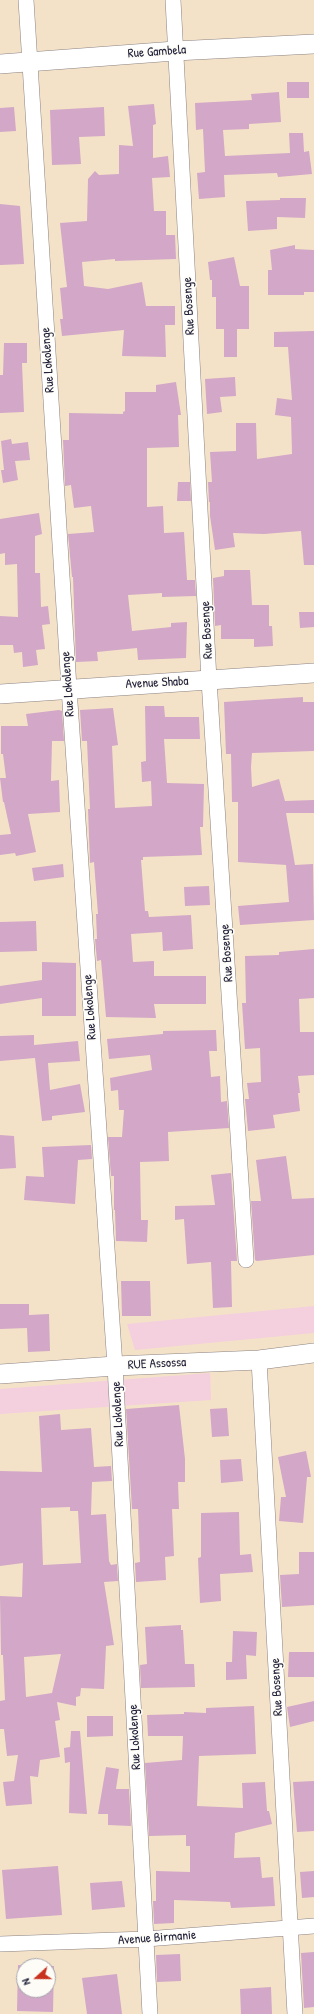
<!DOCTYPE html>
<style>
body{margin:0}
#map{position:relative;width:314px;height:2014px;overflow:hidden;background:#f4e2c8;font-family:"Patrick Hand",sans-serif}
canvas{display:block}
.north{position:absolute;left:16px;top:1958px;width:40px;height:40px;box-sizing:border-box;background:#fdfcf7;border:1px solid #a5a5ac;border-radius:50%;rotate:249deg;font-size:11px;font-weight:700;line-height:16px;text-align:center;color:#22223b}
.north::after{content:'';display:block;margin:auto;width:14px;height:18px;background:#c8321e;clip-path:polygon(50% 0,100% 100%,50% 72%,0 100%)}
</style>
<div id="map">
<canvas width="314" height="2014"></canvas>
<div class="north">N</div>
</div>
<script>
const g = document.querySelector('canvas').getContext('2d');
g.lineJoin = 'round';
function fillPath(path, color) {
  g.fillStyle = color;
  g.fill(path, 'evenodd');
}
function trace(path, color, width, dash) {
  g.strokeStyle = color;
  g.lineWidth = width;
  g.lineCap = dash ? 'butt' : 'round';
  g.setLineDash(dash || []);
  g.stroke(path);
}
function label(font, color, halo, rows, align = 'center') {
  g.font = font + ' "Patrick Hand",sans-serif';
  g.lineWidth = 3;
  g.setLineDash([]);
  g.textBaseline = 'middle';
  g.strokeStyle = halo;
  g.fillStyle = color;
  for (const [text, x, y, turn = 0] of rows) {
    g.save();
    g.translate(x, y);
    g.rotate((+turn || 0) * Math.PI / 180);
    g.textAlign = isNaN(turn) ? turn : align;
    if (halo) g.strokeText(text, 0, 0);
    g.fillText(text, 0, 0);
    g.restore();
  }
}
const built = new Path2D(`
 M 314,1306 L 314,1333 L 135,1350 L 127,1324 Z
 M 210,1373 L 211,1400 L 0,1414 L 0,1389 Z`);
const building = new Path2D(`
 M 287,82 L 309,82 L 309,98 L 287,98 Z
 M 279,92 L 281,122 L 249,124 L 249,129 L 223,130 L 225,156 L 290,153 L 289,133 L 303,133 L 304,152 L 309,151 L 312,174 L 278,177 L 277,173 L 224,175 L 225,197 L 199,199 L 197,173 L 205,172 L 203,129 L 196,130 L 195,103 L 252,100 L 251,94 Z
 M 154,104 L 156,124 L 153,125 L 153,158 L 168,156 L 170,177 L 152,178 L 154,211 L 166,211 L 166,235 L 175,235 L 176,259 L 115,261 L 115,259 L 82,262 L 84,286 L 108,289 L 142,282 L 146,306 L 175,306 L 175,325 L 165,325 L 166,357 L 122,356 L 124,330 L 62,336 L 60,319 L 63,319 L 60,288 L 67,287 L 60,223 L 87,221 L 88,179 L 95,171 L 99,175 L 119,174 L 119,145 L 133,146 L 128,106 Z
 M 14,107 L 16,131 L 0,132 L 0,108 Z
 M 104,107 L 105,136 L 79,137 L 81,164 L 52,165 L 50,110 Z
 M 280,198 L 306,198 L 305,218 L 277,217 L 277,229 L 248,231 L 246,201 L 280,200 Z
 M 0,204 L 20,206 L 24,264 L 0,265 Z
 M 295,245 L 295,249 L 314,250 L 314,292 L 304,292 L 304,295 L 268,295 L 268,270 L 272,270 L 270,250 Z
 M 234,257 L 240,286 L 249,286 L 249,329 L 237,329 L 237,357 L 224,357 L 224,329 L 216,329 L 216,297 L 212,297 L 212,280 L 210,280 L 208,262 Z
 M 314,331 L 314,565 L 304,565 L 301,531 L 264,534 L 233,533 L 235,547 L 215,550 L 210,516 L 210,502 L 209,502 L 208,482 L 212,482 L 210,452 L 236,451 L 236,423 L 256,423 L 257,459 L 292,454 L 291,417 L 275,415 L 277,398 L 292,400 L 288,347 L 274,347 L 274,332 Z
 M 4,343 L 27,343 L 27,363 L 22,363 L 24,412 L 0,413 L 0,375 L 3,375 Z
 M 235,377 L 236,396 L 220,397 L 222,412 L 207,414 L 205,379 Z
 M 176,382 L 181,415 L 178,415 L 179,447 L 147,448 L 147,507 L 163,506 L 164,533 L 184,532 L 187,580 L 195,580 L 196,596 L 162,597 L 162,593 L 128,595 L 132,631 L 171,627 L 171,623 L 187,622 L 186,658 L 138,660 L 137,648 L 97,652 L 98,661 L 76,662 L 73,577 L 72,577 L 68,534 L 94,532 L 91,506 L 74,508 L 71,485 L 65,486 L 63,440 L 69,440 L 69,413 L 123,414 L 123,412 L 125,411 L 125,392 L 156,392 L 156,385 Z
 M 11,439 L 12,444 L 28,442 L 30,460 L 15,461 L 18,480 L 3,483 L 1,470 L 4,470 L 1,441 Z
 M 178,482 L 190,482 L 191,501 L 177,501 Z
 M 39,513 L 42,534 L 35,536 L 35,573 L 40,573 L 41,607 L 48,606 L 50,624 L 42,625 L 45,649 L 36,650 L 38,665 L 23,667 L 22,652 L 14,653 L 13,645 L 0,645 L 0,616 L 18,617 L 17,564 L 5,565 L 5,553 L 0,554 L 0,519 Z
 M 224,570 L 250,570 L 252,605 L 269,605 L 269,626 L 272,626 L 273,646 L 254,647 L 254,639 L 221,639 L 221,625 L 215,626 L 213,578 L 224,576 Z
 M 299,612 L 314,612 L 314,627 L 300,628 Z
 M 303,697 L 303,702 L 314,702 L 314,751 L 252,753 L 251,767 L 252,787 L 279,779 L 285,801 L 314,800 L 314,813 L 286,813 L 295,865 L 313,864 L 314,920 L 240,925 L 238,906 L 289,902 L 286,865 L 287,865 L 238,862 L 238,802 L 232,802 L 231,754 L 226,754 L 224,702 Z
 M 145,706 L 164,706 L 165,717 L 199,717 L 200,739 L 164,739 L 167,783 L 204,784 L 203,827 L 200,827 L 202,855 L 143,857 L 143,860 L 141,860 L 145,911 L 148,911 L 149,917 L 191,915 L 193,949 L 163,951 L 162,932 L 131,934 L 133,962 L 154,961 L 154,976 L 206,976 L 206,1004 L 154,1004 L 156,1018 L 106,1017 L 101,960 L 97,961 L 95,939 L 97,939 L 96,914 L 98,914 L 94,862 L 90,863 L 88,809 L 90,809 L 87,741 L 82,741 L 80,710 L 113,708 L 118,745 L 112,746 L 115,808 L 152,806 L 151,781 L 142,782 L 141,762 L 146,761 Z
 M 59,710 L 62,711 L 64,741 L 52,741 L 51,781 L 59,780 L 60,812 L 28,814 L 36,852 L 16,856 L 15,853 L 0,855 L 0,835 L 11,834 L 4,802 L 3,802 L 0,778 L 6,778 L 3,754 L 1,754 L 1,726 L 28,726 L 26,714 Z
 M 63,864 L 64,877 L 34,881 L 32,868 Z
 M 209,886 L 210,905 L 185,906 L 184,887 Z
 M 36,921 L 37,951 L 0,952 L 0,922 Z
 M 314,949 L 314,998 L 299,999 L 300,1032 L 314,1032 L 314,1075 L 298,1076 L 300,1093 L 298,1093 L 300,1111 L 273,1115 L 275,1128 L 248,1131 L 245,1099 L 249,1099 L 247,1083 L 261,1082 L 260,1048 L 245,1049 L 242,1003 L 246,1003 L 245,956 L 279,955 L 279,952 Z
 M 42,962 L 76,963 L 76,1016 L 42,1016 L 42,998 L 0,1004 L 0,986 L 42,980 Z
 M 216,1030 L 217,1051 L 209,1051 L 211,1077 L 220,1076 L 221,1102 L 227,1101 L 229,1128 L 168,1132 L 169,1161 L 140,1162 L 141,1220 L 148,1220 L 147,1242 L 116,1241 L 115,1210 L 114,1210 L 114,1176 L 111,1176 L 108,1137 L 122,1137 L 124,1110 L 119,1110 L 118,1090 L 111,1091 L 110,1078 L 152,1070 L 150,1055 L 109,1059 L 107,1039 L 163,1034 L 163,1031 Z
 M 34,1035 L 34,1045 L 78,1041 L 80,1061 L 48,1063 L 50,1090 L 80,1084 L 85,1112 L 52,1116 L 52,1120 L 42,1121 L 35,1058 L 0,1061 L 0,1036 Z
 M 0,1135 L 14,1136 L 16,1168 L 0,1169 Z
 M 91,1145 L 92,1159 L 78,1160 L 75,1204 L 24,1200 L 26,1176 L 44,1177 L 42,1147 Z
 M 286,1156 L 292,1199 L 314,1198 L 314,1255 L 257,1261 L 255,1260 L 251,1201 L 261,1201 L 256,1160 Z
 M 231,1173 L 237,1261 L 231,1261 L 232,1307 L 213,1308 L 211,1262 L 187,1264 L 184,1219 L 175,1220 L 175,1206 L 215,1205 L 211,1175 Z
 M 121,1281 L 150,1281 L 151,1316 L 122,1316 Z
 M 0,1304 L 29,1304 L 29,1315 L 49,1314 L 50,1351 L 28,1352 L 27,1328 L 0,1329 Z
 M 179,1405 L 185,1459 L 185,1482 L 178,1482 L 179,1509 L 172,1509 L 174,1556 L 165,1557 L 166,1580 L 136,1582 L 135,1563 L 140,1562 L 138,1509 L 132,1509 L 126,1409 Z
 M 227,1408 L 229,1436 L 212,1437 L 210,1409 Z
 M 60,1414 L 61,1430 L 91,1428 L 94,1467 L 111,1466 L 112,1481 L 92,1482 L 91,1515 L 106,1514 L 109,1561 L 111,1565 L 117,1564 L 118,1581 L 104,1582 L 114,1645 L 106,1646 L 104,1689 L 81,1688 L 80,1696 L 76,1697 L 76,1706 L 57,1702 L 60,1720 L 55,1721 L 60,1757 L 40,1760 L 38,1777 L 30,1776 L 32,1804 L 6,1806 L 3,1782 L 14,1781 L 18,1755 L 7,1756 L 4,1729 L 0,1729 L 0,1701 L 5,1700 L 3,1655 L 1,1655 L 0,1596 L 22,1597 L 23,1563 L 0,1566 L 0,1471 L 42,1472 L 39,1416 ZM 70,1507 L 70,1511 L 78,1511 L 81,1563 L 43,1565 L 41,1508 ZM 61,1654 L 52,1693 L 26,1697 L 24,1657 Z
 M 306,1451 L 311,1477 L 307,1477 L 303,1523 L 279,1521 L 281,1497 L 286,1497 L 278,1457 Z
 M 241,1459 L 243,1481 L 221,1483 L 220,1460 Z
 M 239,1512 L 240,1555 L 251,1554 L 253,1572 L 220,1574 L 221,1601 L 200,1603 L 198,1558 L 201,1557 L 201,1513 Z
 M 299,1552 L 314,1552 L 314,1605 L 282,1607 L 280,1575 L 299,1574 Z
 M 181,1625 L 181,1630 L 183,1630 L 185,1664 L 194,1664 L 195,1687 L 141,1688 L 140,1665 L 147,1664 L 145,1627 Z
 M 233,1631 L 257,1632 L 256,1656 L 246,1655 L 247,1679 L 226,1680 L 226,1662 L 232,1662 Z
 M 289,1652 L 314,1652 L 314,1677 L 288,1677 Z
 M 314,1701 L 314,1721 L 290,1727 L 287,1707 Z
 M 254,1706 L 256,1754 L 199,1756 L 197,1806 L 243,1808 L 242,1783 L 265,1782 L 267,1811 L 269,1811 L 272,1824 L 235,1833 L 234,1858 L 260,1857 L 262,1878 L 273,1877 L 275,1906 L 231,1908 L 230,1902 L 174,1900 L 174,1923 L 154,1924 L 153,1901 L 156,1901 L 156,1871 L 190,1872 L 190,1846 L 186,1846 L 186,1835 L 149,1836 L 145,1763 L 182,1760 L 183,1736 L 148,1736 L 147,1715 L 184,1714 L 184,1712 L 206,1713 L 206,1708 Z
 M 87,1716 L 113,1716 L 113,1736 L 87,1737 Z
 M 71,1731 L 80,1731 L 87,1814 L 69,1813 L 70,1762 L 65,1763 L 64,1748 L 70,1747 Z
 M 106,1767 L 119,1769 L 116,1789 L 129,1789 L 131,1826 L 108,1825 L 108,1814 L 98,1814 Z
 M 314,1781 L 314,1831 L 297,1832 L 293,1782 Z
 M 58,1866 L 62,1915 L 6,1919 L 2,1870 Z
 M 314,1871 L 314,1897 L 302,1898 L 300,1872 Z
 M 122,1881 L 125,1907 L 92,1910 L 90,1883 Z
 M 314,1952 L 314,2007 L 304,2008 L 301,1953 Z
 M 180,1954 L 181,1981 L 157,1982 L 156,1955 Z
 M 18,1965 L 54,1966 L 53,2012 L 17,2011 ZM 24,1966 L 48,1966 L 48,1990 L 24,1990 Z
 M 117,1974 L 122,2014 L 87,2014 L 82,1978 Z
 M 271,1987 L 272,2014 L 241,2014 L 240,1989 Z`);
const minor = new Path2D(`
 M 26,0 L 69,688 L 115,1366 L 150,2014
 M 173,0 L 209,680 L 246,1260
 M 259,1360 L 295,2014
 M 0,1944 L 146,1939 L 314,1926`);
const tertiary = new Path2D(`
 M 0,64 L 175,51 L 314,44
 M 0,694 L 314,673
 M 0,1374 L 115,1366 L 259,1360 L 314,1353`);
const streetNames = [
 ["Rue Gambela",157,52,-4],
 ["Rue Bosenge",189,306,-93],
 ["Rue Lokolenge",48,360,-94],
 ["Rue Bosenge",207,630,-93],
 ["Avenue Shaba",157,683,-3],
 ["Rue Lokolenge",68,684,-94],
 ["Rue Bosenge",227,953,-94],
 ["Rue Lokolenge",90,1007,-94],
 ["RUE Assossa",157,1364,-3],
 ["Rue Lokolenge",118,1414,-93],
 ["Rue Bosenge",277,1687,-93],
 ["Rue Lokolenge",135,1737,-93],
 ["Avenue Birmanie",157,1938,-4]
];
fillPath(built, '#f4cfdd');
fillPath(building, '#d2a7c7');
trace(minor, '#8b8282', 16);
trace(tertiary, '#8b8282', 20);
trace(minor, '#fff', 15);
trace(tertiary, '#fff', 19);
label('13px', '#22223b', '#fdfcf7', streetNames);
</script>
